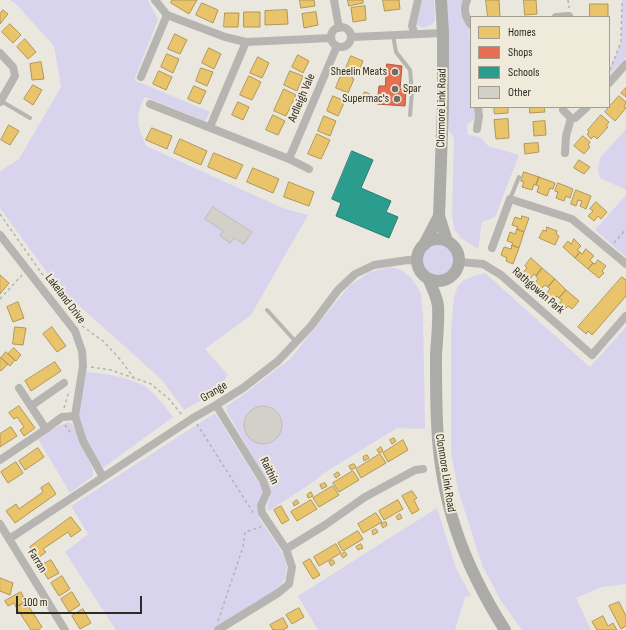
<!DOCTYPE html>
<meta charset="utf-8">
<style>
body{margin:0}
#map{position:relative;width:626px;height:630px;overflow:hidden;background:#eae7de;font-family:"Sofia Sans Condensed",sans-serif}
canvas{display:block}
.legend{position:absolute;left:470px;top:16px;width:140px;height:92px;box-sizing:border-box;background:#efead9;border:1px solid #a19e91;margin:0;padding:5px 7px;list-style:none;font-size:12px;color:#2d2b25}
.legend li{display:flex;align-items:center;gap:8px;height:20px}
.legend b{width:20px;border:1px solid #a19e91}
.scale{position:absolute;left:16px;top:596px;width:126px;height:18px;box-sizing:border-box;border:2px solid #2d2b25;border-top:0;padding-left:5px;font-size:12px;line-height:14px;white-space:nowrap;color:#2d2b25;-webkit-text-stroke:3px #efead9;paint-order:stroke}
</style>
<div id="map">
<canvas width="626" height="630"></canvas>
<ul class="legend">
<li><b style="height:11px;background:#e9c46a"></b>Homes</li>
<li><b style="height:11px;background:#e76f51"></b>Shops</li>
<li><b style="height:11px;background:#2a9d8f"></b>Schools</li>
<li><b style="height:11px;background:#d3d0c9"></b>Other</li>
</ul>
<div class="scale">100 m</div>
</div>
<script>
const g = document.querySelector('canvas').getContext('2d');
g.lineJoin = 'round';
function fillPath(path, color) {
  g.fillStyle = color;
  g.fill(path, 'evenodd');
}
function trace(path, color, width, dash) {
  g.strokeStyle = color;
  g.lineWidth = width;
  g.lineCap = dash ? 'butt' : 'round';
  g.setLineDash(dash || []);
  g.stroke(path);
}
function label(font, color, halo, rows, align = 'center') {
  g.font = font + ' "Sofia Sans Condensed",sans-serif';
  g.lineWidth = 4;
  g.setLineDash([]);
  g.textBaseline = 'middle';
  g.strokeStyle = halo;
  g.fillStyle = color;
  for (const [text, x, y, turn = 0] of rows) {
    g.save();
    g.translate(x, y);
    g.rotate((+turn || 0) * Math.PI / 180);
    g.textAlign = isNaN(turn) ? turn : align;
    if (halo) g.strokeText(text, 0, 0);
    g.fillText(text, 0, 0);
    g.restore();
  }
}
const green = new Path2D(`
 M 10,0 L 148,0 L 158,20 L 134,80 L 210,112 L 205,121 L 145,97 C 134,118 138,125 146,146 L 285,209 L 308,215 L 251,315 L 205,349 L 228,375 L 213,394 L 184,410 L 162,380 L 56,285 L 0,208 L 0,171 L 19,159 L 61,87 L 54,46 L 16,4 Z
 M 423,0 L 434,0 L 435,21 L 431,25 L 422,28 L 416,24 Z
 M 444,0 L 464,0 L 460,10 L 469,29 L 471,64 L 471,107 L 474,107 L 475,119 L 467,124 L 468,135 L 480,137 L 488,146 L 519,155 L 495,217 L 482,222 L 478,249 L 461,238 L 454,229 L 452,215 L 454,139 L 447,127 Z
 M 622,0 L 626,0 L 626,57 L 609,75 L 609,71 L 621,42 Z
 M 626,129 L 626,190 L 600,178 L 598,169 L 600,158 Z
 M 626,195 L 626,257 L 595,230 Z
 M422 261a16 16 0 1 1 32 0a16 16 0 1 1-32 0Z
 M 390,267 L 402,270 L 413,280 L 421,293 L 423,316 L 425,429 L 397,428 L 324,473 L 316,480 L 269,511 L 267,507 L 271,493 L 269,485 L 227,412 L 226,406 L 239,398 L 290,359 L 349,286 L 370,272 Z
 M 485,273 L 590,367 L 626,327 L 626,584 L 602,587 L 576,598 L 591,630 L 522,630 L 501,601 L 482,565 L 458,490 L 451,452 L 451,331 L 454,296 L 458,286 L 464,280 L 476,275 Z
 M 82,372 C 103,373 124,376 143,385 C 151,389 168,409 173,417 L 103,468 L 91,454 L 77,423 Z
 M 215,413 L 263,490 C 262,497 257,506 258,511 C 258,518 262,523 266,528 C 279,548 298,567 278,589 L 211,630 L 116,630 L 65,552 L 88,534 L 71,506 Z
 M 69,422 L 73,425 L 93,470 L 93,476 L 70,493 L 38,439 L 56,427 Z
 M 437,508 L 456,568 L 471,596 L 465,597 L 455,630 L 318,630 L 298,596 Z`);
const homes = new Path2D(`
 M 172,0 L 197,0 L 189,14 L 171,3 Z
 M 300,0 L 314,0 L 315,6 L 301,8 Z
 M 348,0 L 363,0 L 363,3 L 349,6 Z
 M 383,0 L 399,0 L 400,9 L 385,11 Z
 M 486,0 L 499,0 L 500,17 L 488,17 Z
 M 524,0 L 536,0 L 537,14 L 525,15 Z
 M 202,3 L 218,10 L 213,23 L 196,15 Z
 M 590,4 L 608,4 L 608,17 L 590,17 Z
 M 365,6 L 366,20 L 353,22 L 351,8 Z
 M 3,10 L 8,14 L 0,24 L 0,14 Z
 M 287,10 L 288,24 L 265,25 L 265,11 Z
 M 244,12 L 260,12 L 260,27 L 244,27 Z
 M 316,12 L 318,25 L 304,28 L 302,14 Z
 M 225,13 L 239,13 L 238,27 L 224,27 Z
 M 10,24 L 21,35 L 13,43 L 2,32 Z
 M 175,34 L 187,40 L 180,54 L 168,49 Z
 M 25,39 L 36,52 L 28,59 L 17,47 Z
 M 209,48 L 221,54 L 214,69 L 202,63 Z
 M 167,54 L 179,59 L 173,73 L 161,67 Z
 M 298,55 L 309,61 L 303,73 L 292,67 Z
 M 351,56 L 363,61 L 358,73 L 346,68 Z
 M 258,57 L 269,63 L 262,78 L 250,73 Z
 M 41,62 L 44,79 L 32,80 L 30,64 Z
 M 201,68 L 213,72 L 207,86 L 196,81 Z
 M 343,70 L 353,74 L 352,78 L 354,79 L 348,93 L 336,88 Z
 M 159,71 L 172,77 L 166,90 L 153,84 Z
 M 290,71 L 303,76 L 297,91 L 284,85 Z
 M 249,76 L 261,82 L 252,100 L 240,95 Z
 M 33,85 L 42,90 L 33,105 L 24,99 Z
 M 194,86 L 206,91 L 200,104 L 188,99 Z
 M 626,88 L 626,97 L 621,93 Z
 M 284,89 L 296,95 L 286,116 L 274,111 Z
 M 365,92 L 370,94 L 367,101 L 361,99 Z
 M 333,96 L 345,101 L 338,116 L 327,111 Z
 M 619,96 L 626,102 L 624,107 L 626,108 L 615,121 L 605,112 Z
 M 238,102 L 249,107 L 243,120 L 232,115 Z
 M 494,107 L 508,107 L 508,113 L 495,114 Z
 M 530,107 L 544,107 L 545,112 L 530,113 Z
 M 273,115 L 285,121 L 278,135 L 266,130 Z
 M 601,115 L 609,122 L 606,126 L 608,127 L 597,139 L 594,136 L 591,139 L 587,134 L 589,132 L 588,130 Z
 M 324,116 L 336,121 L 330,136 L 318,131 Z
 M 508,119 L 509,138 L 496,139 L 494,120 Z
 M 545,121 L 546,135 L 534,136 L 533,122 Z
 M 9,125 L 19,131 L 10,145 L 1,140 Z
 M 152,128 L 172,136 L 167,149 L 146,140 Z
 M 317,134 L 330,140 L 321,159 L 308,154 Z
 M 583,136 L 590,142 L 588,145 L 590,147 L 584,154 L 574,146 Z
 M 180,139 L 207,151 L 201,165 L 174,153 Z
 M 538,143 L 539,152 L 525,154 L 524,144 Z
 M 214,153 L 243,165 L 236,179 L 208,167 Z
 M 579,160 L 590,167 L 584,174 L 574,168 Z
 M 253,168 L 279,179 L 273,193 L 247,182 Z
 M 524,172 L 539,177 L 536,185 L 534,184 L 532,190 L 522,187 L 524,182 L 521,181 Z
 M 539,177 L 555,183 L 553,189 L 550,188 L 547,196 L 537,192 L 539,186 L 536,185 Z
 M 289,182 L 314,192 L 309,206 L 284,197 Z
 M 558,183 L 573,189 L 570,198 L 566,196 L 564,201 L 556,198 L 558,192 L 555,191 Z
 M 576,190 L 591,196 L 586,209 L 580,206 L 582,201 L 578,200 L 576,206 L 571,204 Z
 M 596,202 L 607,212 L 601,219 L 598,216 L 594,221 L 588,216 L 593,211 L 590,209 Z
 M 522,216 L 529,218 L 524,232 L 517,229 L 518,227 L 512,225 L 515,217 L 521,219 Z
 M 547,227 L 557,231 L 556,234 L 559,236 L 555,245 L 539,238 L 543,230 L 546,231 Z
 M 517,229 L 524,232 L 519,248 L 512,245 L 513,243 L 507,241 L 510,232 L 515,234 Z
 M 574,239 L 581,246 L 577,250 L 580,252 L 575,258 L 563,247 L 568,241 L 571,244 Z
 M 512,245 L 519,248 L 513,264 L 506,261 L 507,258 L 501,255 L 504,247 L 511,249 Z
 M 586,249 L 594,256 L 590,260 L 593,263 L 588,269 L 575,258 L 580,252 L 582,254 Z
 M 531,258 L 542,268 L 536,276 L 534,274 L 529,280 L 522,274 L 527,268 L 525,266 Z
 M 598,260 L 606,266 L 602,271 L 604,273 L 599,278 L 588,269 L 593,263 L 595,264 Z
 M 542,268 L 555,279 L 548,287 L 545,285 L 540,290 L 533,284 L 538,279 L 536,276 Z
 M 0,275 L 9,283 L 0,294 Z
 M 622,277 L 626,280 L 626,296 L 592,335 L 588,331 L 586,334 L 578,327 Z
 M 555,279 L 566,290 L 559,298 L 557,296 L 552,302 L 545,295 L 550,289 L 548,287 Z
 M 566,290 L 579,301 L 572,309 L 568,306 L 563,311 L 557,306 L 562,300 L 559,298 Z
 M 18,302 L 24,318 L 13,322 L 7,307 Z
 M 15,327 L 26,328 L 23,345 L 13,344 Z
 M 52,327 L 66,346 L 57,352 L 43,334 Z
 M 14,348 L 21,355 L 16,361 L 8,354 Z
 M 6,352 L 15,360 L 10,366 L 1,358 Z
 M 0,357 L 8,364 L 1,371 L 0,370 Z
 M 55,362 L 61,371 L 31,391 L 25,381 Z
 M 19,406 L 35,428 L 24,436 L 20,430 L 24,427 L 17,417 L 14,419 L 9,413 Z
 M 11,427 L 17,436 L 0,447 L 0,434 Z
 M 394,438 L 396,441 L 392,444 L 390,440 Z
 M 403,440 L 408,450 L 388,462 L 383,453 Z
 M 381,447 L 383,451 L 379,453 L 377,450 Z
 M 38,448 L 44,457 L 25,470 L 19,461 Z
 M 380,454 L 386,463 L 361,478 L 356,469 Z
 M 367,455 L 369,458 L 364,461 L 363,457 Z
 M 16,462 L 23,473 L 8,483 L 1,472 Z
 M 354,464 L 356,467 L 351,470 L 349,466 Z
 M 353,471 L 359,480 L 339,492 L 333,483 Z
 M 338,472 L 340,475 L 336,478 L 334,475 Z
 M 49,483 L 56,494 L 15,523 L 6,511 L 16,504 L 19,509 L 43,492 L 41,488 Z
 M 325,483 L 327,486 L 322,489 L 320,485 Z
 M 333,486 L 339,495 L 319,507 L 313,498 Z
 M 412,491 L 417,498 L 414,500 L 419,510 L 412,514 L 402,496 Z
 M 311,492 L 313,496 L 308,498 L 307,495 Z
 M 297,500 L 299,503 L 294,506 L 293,503 Z
 M 311,500 L 317,509 L 297,521 L 291,512 Z
 M 398,500 L 403,509 L 384,520 L 379,511 Z
 M 281,506 L 289,520 L 282,524 L 274,510 Z
 M 376,513 L 382,522 L 363,533 L 358,524 Z
 M 400,514 L 402,518 L 398,520 L 396,517 Z
 M 71,517 L 81,530 L 71,537 L 68,532 L 43,549 L 46,552 L 38,558 L 30,547 Z
 M 386,522 L 387,525 L 383,528 L 381,524 Z
 M 376,529 L 378,532 L 373,535 L 372,531 Z
 M 358,531 L 363,539 L 343,551 L 338,543 Z
 M 336,544 L 341,553 L 319,566 L 314,557 Z
 M 361,544 L 363,548 L 358,550 L 356,547 Z
 M 345,552 L 347,555 L 343,558 L 341,555 Z
 M 310,559 L 320,575 L 313,579 L 303,563 Z
 M 51,560 L 59,573 L 48,579 L 40,566 Z
 M 333,560 L 335,563 L 331,566 L 329,562 Z
 M 62,576 L 70,589 L 59,596 L 51,583 Z
 M 0,578 L 13,583 L 10,595 L 0,591 Z
 M 21,592 L 26,602 L 16,607 L 14,603 L 8,606 L 5,601 Z
 M 72,592 L 80,605 L 69,612 L 61,599 Z
 M 26,602 L 42,627 L 38,630 L 31,630 L 16,607 Z
 M 619,602 L 626,616 L 626,626 L 621,629 L 609,606 Z
 M 299,608 L 304,617 L 292,624 L 286,615 Z
 M 83,609 L 91,623 L 80,629 L 72,616 Z
 M 603,616 L 608,626 L 613,623 L 617,630 L 597,630 L 592,622 Z
 M 283,618 L 288,627 L 283,630 L 273,630 L 270,625 Z`);
const shops = new Path2D(`
 M 387,64 L 402,66 L 400,89 L 406,90 L 405,106 L 377,104 L 379,86 L 385,86 Z`);
const schools = new Path2D(`
 M 352,151 L 373,160 L 361,188 L 391,201 L 386,212 L 398,217 L 389,238 L 336,216 L 341,203 L 332,199 Z`);
const building = new Path2D(`
 M 213,207 L 252,232 L 244,244 L 234,238 L 230,243 L 220,236 L 223,231 L 205,219 Z
 M244 425a19 19 0 1 1 38 0a19 19 0 1 1-38 0Z`);
const path = new Path2D(`
 M 568,0 L 569,8
 M 610,70 L 621,42 L 622,0
 M 0,214 L 49,284
 M 614,243 L 626,229
 M 0,299 L 22,275
 M 82,326 L 103,341 L 119,358 L 134,378 L 151,384 L 169,399 L 182,415
 M 91,367 L 111,370 L 134,378
 M 64,408 L 69,391
 M 197,424 L 254,514
 M 65,425 L 72,435
 M 218,621 L 243,547 L 245,532 L 261,527`);
const service = new Path2D(`
 M 393,35 L 396,52 L 410,70 L 412,92 L 410,115
 M 1,101 L 30,118
 M 510,199 L 519,177
 M 267,310 L 296,342`);
const minor = new Path2D(`
 M 155,0 L 167,15 L 225,37 L 246,42 L 331,38
 M 334,0 L 339,28
 M 467,0 C 463,10 465,16 471,25
 M 556,17 L 569,16
 M331 37a10 10 0 1 1 20 0a10 10 0 1 1-20 0Z
 M 415,34 L 412,26 L 418,0
 M 352,37 L 443,33
 M 0,53 L 13,67 L 15,76 L 0,102
 M 141,77 L 167,15
 M 609,83 L 626,64
 M 150,104 L 289,159 L 309,169
 M 563,107 L 563,110 L 571,118
 M 210,127 L 246,42
 M 477,129 L 479,116 L 478,107
 M 565,153 L 566,136 L 571,118 L 575,118 L 587,107
 M 289,159 L 337,46
 M 0,235 L 75,331 L 82,351 L 83,366 L 75,416 L 83,441 L 103,477
 M 492,248 L 510,199 L 572,219 L 626,264
 M 460,262 L 483,264 L 501,275 L 592,355 L 626,316
 M 19,388 L 46,429
 M 216,405 L 263,481 L 267,492 L 261,506 L 262,513 L 286,549 L 292,567 L 289,584 L 278,593 L 218,630
 M 31,406 L 64,383
 M 0,460 L 46,429 L 62,417 L 75,416
 M 0,524 L 65,630
 M 9,539 L 193,418 L 216,405 L 243,388 L 278,361 L 311,326 L 338,290 L 355,274 L 374,265 L 408,260 L 417,261
 M 286,549 L 325,525 L 365,497 L 415,470 L 423,469`);
const secondary = new Path2D(`
 M 441,0 L 443,33 L 443,106 L 439,216 L 447,241
 M417 260a21 21 0 1 1 42 0a21 21 0 1 1-42 0Z
 M 424,245 L 439,216
 M 429,280 C 432,288 437,297 438,306 C 439,322 437,339 436,355 C 436,377 436,399 437,422 C 440,501 463,564 505,630`);
const markers = [
 [395,72,4,"#6f6d66"],
 [395,89,4,"#6f6d66"],
 [397,99,4,"#6f6d66"]
];
const poiNames = [
 ["Sheelin Meats",387,72],
 ["Spar",403,89,"left"],
 ["Supermac's",389,99]
];
const streetNames = [
 ["Ardleigh Vale",302,98,-67],
 ["Clonmore Link Road",442,108,-89],
 ["Rathgowan Park",538,291,41],
 ["Lakeland Drive",65,299,53],
 ["Grange",214,392,-31],
 ["Raithín",269,471,64],
 ["Clonmore Link Road",445,473,81],
 ["Farran",37,561,58]
];
fillPath(green, '#d9d4ee');
fillPath(homes, '#e9c46a');
trace(homes, '#b19655', 1);
fillPath(shops, '#e76f51');
trace(shops, '#af5b44', 1);
fillPath(schools, '#2a9d8f');
trace(schools, '#2b7b6f', 1);
fillPath(building, '#d3d0c9');
trace(building, '#bfbdb5', 1);
trace(path, '#b5b4af', 1.5, [3, 3]);
trace(service, '#b6b5b1', 4);
trace(minor, '#b6b5b1', 8);
trace(secondary, '#ababa7', 12);
for (const [x, y, r, color] of markers) {
  const dot = new Path2D();
  dot.arc(x, y, r, 0, 2 * Math.PI);
  g.fillStyle = color;
  g.fill(dot);
  trace(dot, '#efead9', 1.5);
}
label('12px', '#2d2b25', '#efead9', poiNames, 'right');
label('12px', '#2d2b25', '#efead9', streetNames);
</script>
